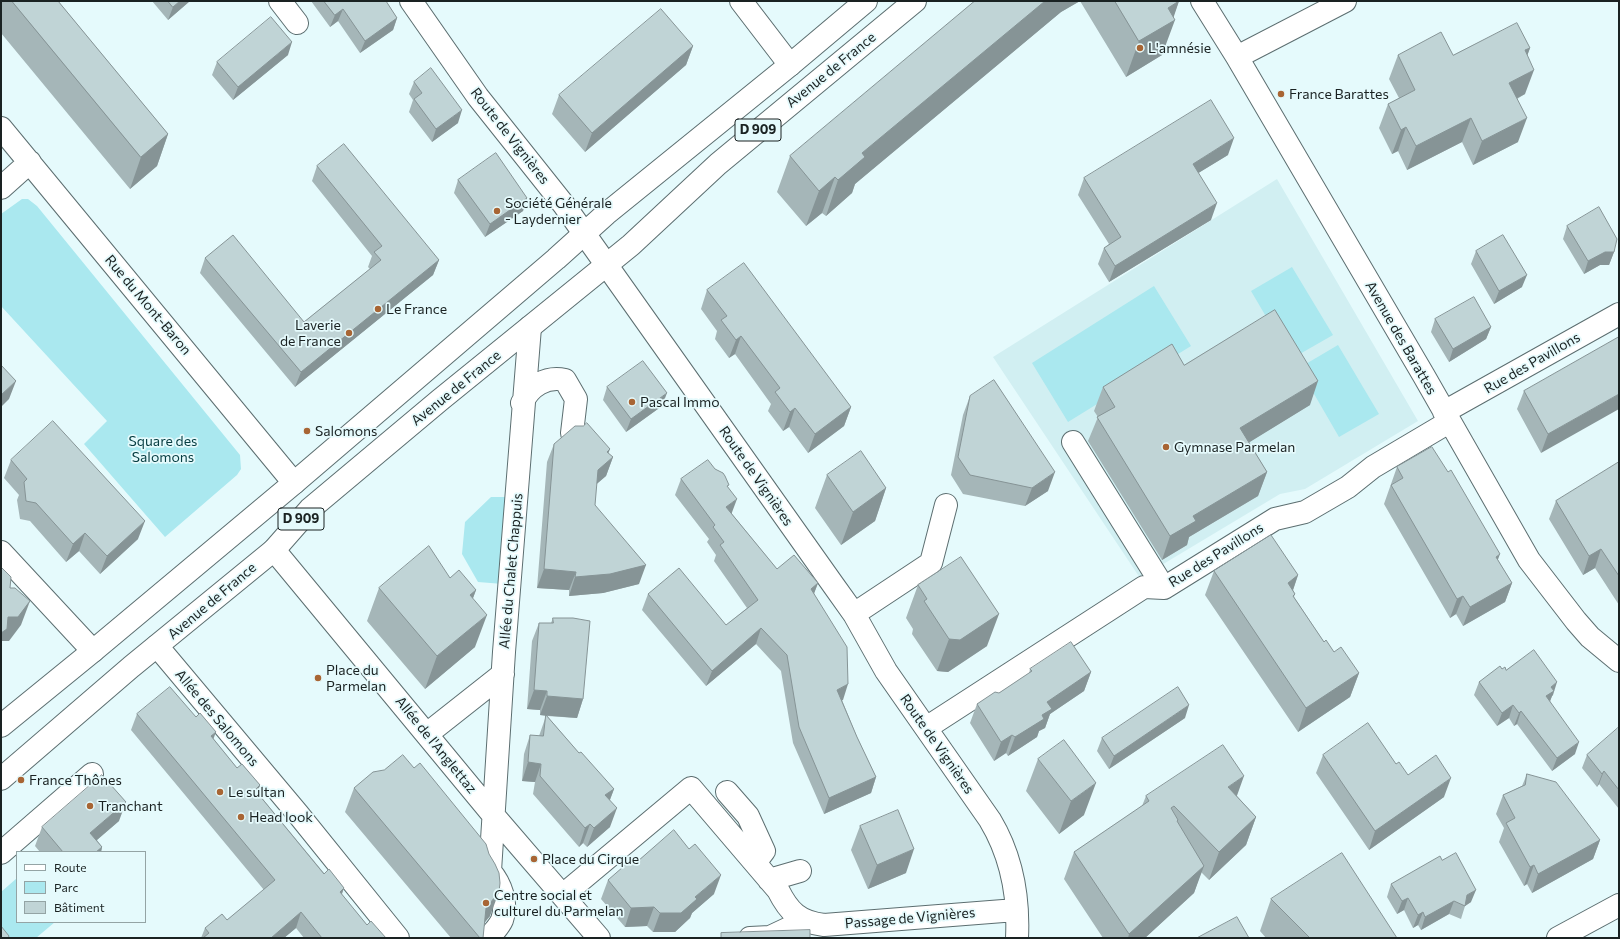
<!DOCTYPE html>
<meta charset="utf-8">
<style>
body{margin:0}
#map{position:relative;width:1620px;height:939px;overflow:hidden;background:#e5fafc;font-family:Commissioner,sans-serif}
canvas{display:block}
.frame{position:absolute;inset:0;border:2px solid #1a2222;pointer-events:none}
.legend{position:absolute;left:16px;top:851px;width:130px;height:72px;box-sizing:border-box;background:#e5fafc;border:1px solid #94a4a5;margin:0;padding:5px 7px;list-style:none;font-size:12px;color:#1a2222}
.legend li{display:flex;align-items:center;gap:8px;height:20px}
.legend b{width:20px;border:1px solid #94a4a5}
</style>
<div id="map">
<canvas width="1620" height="939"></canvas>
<div class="frame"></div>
<ul class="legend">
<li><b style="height:5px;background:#fff"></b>Route</li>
<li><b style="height:11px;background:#aae8ef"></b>Parc</li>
<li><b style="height:11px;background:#c0d4d6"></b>Bâtiment</li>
</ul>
</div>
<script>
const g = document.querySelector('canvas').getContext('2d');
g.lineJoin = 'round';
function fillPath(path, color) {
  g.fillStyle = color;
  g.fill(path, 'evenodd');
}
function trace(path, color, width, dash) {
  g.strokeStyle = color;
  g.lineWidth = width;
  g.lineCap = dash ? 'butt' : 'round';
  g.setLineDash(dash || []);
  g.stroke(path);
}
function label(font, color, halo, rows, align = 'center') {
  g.font = font + ' Commissioner,sans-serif';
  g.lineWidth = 3.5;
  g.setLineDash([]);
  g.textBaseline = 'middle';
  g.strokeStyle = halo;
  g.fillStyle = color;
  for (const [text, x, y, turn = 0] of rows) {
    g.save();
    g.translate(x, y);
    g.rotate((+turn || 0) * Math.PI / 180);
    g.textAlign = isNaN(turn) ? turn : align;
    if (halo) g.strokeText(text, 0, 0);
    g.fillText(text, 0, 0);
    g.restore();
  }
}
const built = new Path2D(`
 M 1277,179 L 1418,421 L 1305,489 L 1280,494 L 1140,578 L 993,357 Z`);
const green = new Path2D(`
 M 22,199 L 28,199 L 37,206 L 240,455 L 241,469 L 237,475 L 165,537 L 84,444 L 107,421 L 1,306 L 1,214 Z
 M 1292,267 L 1333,335 L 1291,359 L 1251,291 Z
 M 1154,286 L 1191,346 L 1068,422 L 1032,363 Z
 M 1338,345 L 1379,414 L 1339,437 L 1299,368 Z
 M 491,497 L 509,497 L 503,584 L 478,582 L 462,554 L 465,522 Z
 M 17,878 L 17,922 L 55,922 L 36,938 L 1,938 L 1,892 Z`);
const minor = new Path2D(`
 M 280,1 L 297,23
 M 411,1 L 478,97 L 564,205 L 834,586 L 854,614 L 886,671 L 990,820 C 1011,855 1019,897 1017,938
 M 741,1 L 790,65
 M 1202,1 L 1237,57 L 1424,376 L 1529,560 L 1576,621 L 1590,637 L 1619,661
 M 1237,57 L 1345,1
 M 1,128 L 294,483
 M 1,188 L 30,162
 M 522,403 C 530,386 546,376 565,380 L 576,399 L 572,433
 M 1444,412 L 1619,314
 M 1073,442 L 1164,588
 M 274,550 L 494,816 L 599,938
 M 1,552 L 93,651
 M 854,614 L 931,563 L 946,505
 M 157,646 L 298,814 L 398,938
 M 926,728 L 1144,587 L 1164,588 L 1275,519 L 1305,512 L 1348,487 L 1373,467 L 1449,422
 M 427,734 L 503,674
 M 727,792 L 748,816 L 764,851 L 755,863
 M 1,853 L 92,774
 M 769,880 L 800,871
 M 563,895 L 691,788 L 778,890 C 789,912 799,922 824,925 L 1016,910
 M 489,938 C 493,932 499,927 502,920 C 508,903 501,884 490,871 L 504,652 L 530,327
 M 750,938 L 770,937 L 804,921
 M 1558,938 L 1619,905`);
const major = new Path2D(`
 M 1,726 L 93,651 L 294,483 L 556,259 L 606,214 L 790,65 L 866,1
 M 1,779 L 131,667 L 274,550 L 310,509 L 440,400 L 631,245 L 718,164 L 915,1`);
const wall = new Path2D(`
 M 1,1 L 58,1 L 168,134 L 157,166 L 130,189 L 1,33 Z
 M 152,1 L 190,1 L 168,20 Z
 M 311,1 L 386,1 L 397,18 L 393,30 L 360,53 L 338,21 L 330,27 Z
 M 975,1 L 1179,1 L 1173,17 L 1162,55 L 1126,77 L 1080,1 L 1061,12 L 855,184 L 852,193 L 826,216 L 822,213 L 806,226 L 777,192 L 790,156 Z
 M 693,46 L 686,65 L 585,152 L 552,114 L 559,95 Z
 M 1530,48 L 1527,56 L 1525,94 L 1517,99 L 1518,142 L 1473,165 L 1462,142 L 1407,170 L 1398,151 L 1392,154 L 1379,128 L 1388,104 L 1399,98 L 1389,79 L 1398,55 L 1453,55 Z
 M 288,55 L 233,100 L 212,75 L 217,62 Z
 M 414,82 L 458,123 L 432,142 L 409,112 L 413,100 L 409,94 Z
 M 1228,155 L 1198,173 L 1211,220 L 1109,282 L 1098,264 L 1104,248 L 1109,244 L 1078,195 L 1084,178 Z
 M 317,166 L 439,260 L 433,275 L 295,387 L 200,273 L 205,258 L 304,322 L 370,269 L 368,267 L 372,256 L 312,181 Z
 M 458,180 L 527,198 L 523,211 L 485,237 L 454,193 Z
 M 1567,226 L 1614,252 L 1609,265 L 1600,265 L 1584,274 L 1563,239 Z
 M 1476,251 L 1522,287 L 1494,304 L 1471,264 Z
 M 707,290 L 851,407 L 844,426 L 808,453 L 789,427 L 783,431 L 768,411 L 771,404 L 735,354 L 729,358 L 715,339 L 717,331 L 701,309 Z
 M 1435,319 L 1491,327 L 1486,339 L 1449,362 L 1431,332 Z
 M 1619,337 L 1541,453 L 1517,409 L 1524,391 Z
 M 1184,365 L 1310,405 L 1249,442 L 1267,472 L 1258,496 L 1189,537 L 1187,545 L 1162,560 L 1088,441 L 1098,417 L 1094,411 L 1103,387 Z
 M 607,387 L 662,406 L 626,432 L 603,400 Z
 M 970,396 L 1048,491 L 1025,506 L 963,494 L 951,475 L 963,415 Z
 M 554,444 L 608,453 L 613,457 L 606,476 L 596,484 L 595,505 L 639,584 L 603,593 L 569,596 L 569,590 L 537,588 L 547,462 Z
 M 11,460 L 138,539 L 100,574 L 79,551 L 66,562 L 30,521 L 20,519 L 17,500 L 19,495 L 4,478 Z
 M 1619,462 L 1619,605 L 1595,568 L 1583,575 L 1549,519 L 1556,501 Z
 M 1397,467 L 1498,560 L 1512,583 L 1505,602 L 1463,626 L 1456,614 L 1450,618 L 1384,504 Z
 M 827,475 L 886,488 L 875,521 L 841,545 L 815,508 Z
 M 681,479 L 728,487 L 732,514 L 777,569 L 818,583 L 814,593 L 843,700 L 842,700 L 857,737 L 876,777 L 871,793 L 824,814 L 793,743 L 781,671 L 756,644 L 706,686 L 642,610 L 648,594 L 726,625 L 747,608 L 714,561 L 716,555 L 707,542 L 709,539 L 675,495 Z
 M 1214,571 L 1298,575 L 1293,590 L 1295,594 L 1294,597 L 1324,642 L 1334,652 L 1359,673 L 1350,697 L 1298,732 L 1205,595 Z
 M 450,578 L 476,590 L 473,598 L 475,647 L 425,689 L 367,621 L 379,588 Z
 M 918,585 L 987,646 L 948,672 L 937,671 L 912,634 L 913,629 L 906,618 Z
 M 553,618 L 583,699 L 577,718 L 547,716 L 579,753 L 614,789 L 610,800 L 610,827 L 587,847 L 583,843 L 579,847 L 533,794 L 535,782 L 522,781 L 524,754 L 530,735 L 539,736 L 546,716 L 540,715 L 540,710 L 527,709 L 532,641 L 539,623 L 551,623 Z
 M 1030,669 L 1091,672 L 1084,691 L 1050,714 L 1045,728 L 1039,731 L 1037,737 L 1008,756 L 1006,753 L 994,761 L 970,723 L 977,704 L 999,693 L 1029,674 Z
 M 1506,670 L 1553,695 L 1552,696 L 1550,701 L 1575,754 L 1552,771 L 1517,724 L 1514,726 L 1509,718 L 1497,726 L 1474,695 L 1479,682 Z
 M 137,714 L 196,717 L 237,768 L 260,785 L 257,792 L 367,925 L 386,938 L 304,938 L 296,928 L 284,938 L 201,938 L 205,928 L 227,920 L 264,890 L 131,730 Z
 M 1185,718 L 1109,769 L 1097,751 L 1102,738 Z
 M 1619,729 L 1619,809 L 1599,784 L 1597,787 L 1582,768 L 1587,755 Z
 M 1323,755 L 1396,764 L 1408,775 L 1444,797 L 1369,850 L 1316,773 Z
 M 1038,759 L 1084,815 L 1059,834 L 1026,791 Z
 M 1527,774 L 1600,840 L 1593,859 L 1532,893 L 1527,884 L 1524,886 L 1499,842 L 1504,828 L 1496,814 L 1503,795 L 1522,786 Z
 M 354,788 L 490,916 L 484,923 L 483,938 L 451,938 L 345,812 Z
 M 1146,796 L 1237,796 L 1256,817 L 1246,845 L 1209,880 L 1201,872 L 1194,893 L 1145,938 L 1103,938 L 1064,879 L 1074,852 L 1142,806 Z
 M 119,821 L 97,840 L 102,847 L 101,852 L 40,852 L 35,846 L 42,827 Z
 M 860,826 L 906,873 L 868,889 L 851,850 Z
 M 1442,860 L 1471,902 L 1465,906 L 1461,919 L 1449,914 L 1421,930 L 1418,925 L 1413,928 L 1404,910 L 1397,914 L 1387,897 L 1391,884 Z
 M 634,864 L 714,894 L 692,913 L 690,918 L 675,932 L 653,932 L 647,926 L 625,927 L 601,899 L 608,880 Z
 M 1271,899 L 1397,938 L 1266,938 L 1260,931 Z`);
const shadedWall = new Path2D(`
 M 180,1 L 190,1 L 168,20 L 173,7 Z
 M 1045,1 L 1080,1 L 1061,12 L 855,184 L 852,193 L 826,216 L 838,180 L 862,153 Z
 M 1179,1 L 1172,22 L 1175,20 L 1162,55 L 1126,77 L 1139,41 L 1168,8 Z
 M 343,9 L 338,21 L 330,27 L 335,15 Z
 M 397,18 L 393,30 L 360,53 L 365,41 Z
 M 292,42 L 288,55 L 233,100 L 238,87 Z
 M 693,46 L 686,65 L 585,152 L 592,133 Z
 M 1530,48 L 1521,72 L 1525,50 Z
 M 1534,70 L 1525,94 L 1500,107 L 1509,83 Z
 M 462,110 L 458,123 L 432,142 L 436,129 Z
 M 1471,118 L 1462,142 L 1407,170 L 1416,146 Z
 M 1527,118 L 1518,142 L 1473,165 L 1482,141 Z
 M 1406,127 L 1398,151 L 1392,154 L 1401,130 Z
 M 168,134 L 157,166 L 130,189 L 141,157 Z
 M 1234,138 L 1228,155 L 1187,180 L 1193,164 Z
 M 835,177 L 822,213 L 806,226 L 819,191 Z
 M 527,198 L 523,211 L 485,237 L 490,224 Z
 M 1217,203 L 1211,220 L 1109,282 L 1115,266 Z
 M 1605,252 L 1614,252 L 1609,265 L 1600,265 L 1584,274 L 1588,261 Z
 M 439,260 L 433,275 L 295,387 L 301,372 Z
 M 1527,275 L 1522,287 L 1494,304 L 1499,291 Z
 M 1491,327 L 1486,339 L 1449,362 L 1453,349 Z
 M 741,336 L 735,354 L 729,358 L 736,340 Z
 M 16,381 L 9,399 L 1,407 L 1,395 Z
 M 1318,381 L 1310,405 L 1232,453 L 1240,428 Z
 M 667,393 L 662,406 L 626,432 L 631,419 Z
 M 1619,394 L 1619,409 L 1541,453 L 1548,434 Z
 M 851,407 L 844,426 L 808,453 L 815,434 Z
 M 795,408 L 789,427 L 783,431 L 790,412 Z
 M 610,449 L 604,465 L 613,457 L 606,476 L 591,489 L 598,470 L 607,452 Z
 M 1055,472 L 1048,491 L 1025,506 L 1032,488 Z
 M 1267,472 L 1258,496 L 1189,537 L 1187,545 L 1162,560 L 1170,536 L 1193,516 Z
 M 886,488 L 875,521 L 841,545 L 853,512 Z
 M 737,499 L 731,515 L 726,507 Z
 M 145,521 L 138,539 L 100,574 L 107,556 Z
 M 85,533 L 79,551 L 66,562 L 73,544 Z
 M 1601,549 L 1595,568 L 1583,575 L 1589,556 Z
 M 1500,554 L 1493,573 L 1496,557 Z
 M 646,565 L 639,584 L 603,593 L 569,596 L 575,577 Z
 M 544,569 L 576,572 L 569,590 L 537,588 Z
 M 1298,575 L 1290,599 L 1288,583 Z
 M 818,583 L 812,599 L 811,589 Z
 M 1512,583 L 1505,602 L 1463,626 L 1470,607 Z
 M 476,590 L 464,622 L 470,595 Z
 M 1463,596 L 1456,614 L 1450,618 L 1457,599 Z
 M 30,601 L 21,625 L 9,641 L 2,641 L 1,644 L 1,633 L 8,617 Z
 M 999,614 L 987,646 L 948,672 L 937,671 L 949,639 Z
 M 487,615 L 475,647 L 425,689 L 437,656 Z
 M 761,628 L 756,644 L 706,686 L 712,671 Z
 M 1091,672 L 1084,691 L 1050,714 L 1045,728 L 1039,731 L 1037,737 L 1008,756 L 1015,737 L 1047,702 Z
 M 1359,673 L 1350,697 L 1298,732 L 1306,708 Z
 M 1557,682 L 1553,695 L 1552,696 L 1549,704 L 1546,696 L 1551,687 Z
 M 848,684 L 843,700 L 832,705 L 837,690 Z
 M 534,690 L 547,691 L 540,710 L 527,709 Z
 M 547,696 L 583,699 L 577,718 L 540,715 Z
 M 1189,705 L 1185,718 L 1109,769 L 1114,756 Z
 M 1513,705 L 1509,718 L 1497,726 L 1502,713 Z
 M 1521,711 L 1517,724 L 1514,726 L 1519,713 Z
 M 216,732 L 210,748 L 211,736 Z
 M 1012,735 L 1006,753 L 994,761 L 1001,742 Z
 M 1579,742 L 1575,754 L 1552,771 L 1557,758 Z
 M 528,762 L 541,764 L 535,782 L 522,781 Z
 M 1604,771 L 1599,784 L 1597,787 L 1602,774 Z
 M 1244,776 L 1234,804 L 1228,787 Z
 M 876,777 L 871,793 L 824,814 L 829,798 Z
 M 1451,778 L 1444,797 L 1369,850 L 1375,831 Z
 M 1096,783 L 1084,815 L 1059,834 L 1071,801 Z
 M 260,785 L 254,801 L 255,790 Z
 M 614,789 L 607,807 L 605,795 Z
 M 126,802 L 119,821 L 84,851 L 90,833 Z
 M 617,808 L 610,827 L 587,847 L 594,828 Z
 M 1256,817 L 1246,845 L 1209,880 L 1219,852 Z
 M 590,824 L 583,843 L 579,847 L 585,828 Z
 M 1600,840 L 1593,859 L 1532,893 L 1538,874 Z
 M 102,847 L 101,852 L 96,852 Z
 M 914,849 L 906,873 L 868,889 L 877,865 Z
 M 1534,865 L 1527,884 L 1524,886 L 1530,867 Z
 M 1204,866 L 1194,893 L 1145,938 L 1128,938 L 1129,934 Z
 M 721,875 L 714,894 L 692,913 L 690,918 L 675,932 L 653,932 L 660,913 L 695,897 Z
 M 344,888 L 339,903 L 340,892 Z
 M 1476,890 L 1471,902 L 1465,906 L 1467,895 Z
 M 499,892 L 490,916 L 477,932 L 486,908 Z
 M 1408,898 L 1404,910 L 1397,914 L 1402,901 Z
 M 1454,901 L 1449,914 L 1421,930 L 1425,917 Z
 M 654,907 L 647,926 L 625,927 L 631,908 Z
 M 301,912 L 296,928 L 284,938 L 271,938 Z
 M 1423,912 L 1418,925 L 1413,928 L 1418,915 Z`);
const building = new Path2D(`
 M 12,1 L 58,1 L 168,134 L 141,157 Z
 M 168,1 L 180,1 L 173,7 Z
 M 324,1 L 386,1 L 397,18 L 365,41 L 343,9 L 335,15 Z
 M 975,1 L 1045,1 L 862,153 L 865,157 L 838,180 L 835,177 L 819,191 L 790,156 Z
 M 1115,1 L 1179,1 L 1168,8 L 1175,20 L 1139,41 Z
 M 661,9 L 693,46 L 592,133 L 559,95 Z
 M 271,17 L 292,42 L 238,87 L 217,62 Z
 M 1517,23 L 1530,48 L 1525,50 L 1534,70 L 1509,83 L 1527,118 L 1482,141 L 1471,118 L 1416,146 L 1406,127 L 1401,130 L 1388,104 L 1415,90 L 1398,55 L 1441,32 L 1453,55 Z
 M 431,68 L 462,110 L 436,129 L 414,99 L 422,93 L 414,82 Z
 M 1211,100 L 1234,138 L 1193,164 L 1217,203 L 1115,266 L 1104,248 L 1121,237 L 1084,178 Z
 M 344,144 L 439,260 L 301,372 L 205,258 L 233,235 L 304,322 L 381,260 L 374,252 L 382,246 L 317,166 Z
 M 496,153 L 527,198 L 490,224 L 458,180 Z
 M 1599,207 L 1617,239 L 1614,252 L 1605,252 L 1588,261 L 1567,226 Z
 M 1503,235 L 1527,275 L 1499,291 L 1476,251 Z
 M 744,263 L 851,407 L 815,434 L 795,408 L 790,412 L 775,392 L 780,388 L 741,336 L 736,340 L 721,320 L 727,316 L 707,290 Z
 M 1474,297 L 1491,327 L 1453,349 L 1435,319 Z
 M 1275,310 L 1318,381 L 1240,428 L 1267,472 L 1193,516 L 1196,521 L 1170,536 L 1097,417 L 1115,407 L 1103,387 L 1172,344 L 1184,365 Z
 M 1619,337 L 1619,394 L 1548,434 L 1524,391 Z
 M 643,361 L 667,393 L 631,419 L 607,387 Z
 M 1,365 L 16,381 L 1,395 Z
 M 994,380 L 1055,472 L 1032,488 L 970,475 L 958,457 L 970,396 Z
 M 53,421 L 145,521 L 107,556 L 85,533 L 73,544 L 36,503 L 26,501 L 24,482 L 27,479 L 11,460 Z
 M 587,423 L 610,449 L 607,452 L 613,457 L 598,470 L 595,505 L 646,565 L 610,574 L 575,577 L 576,572 L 544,569 L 554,444 L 575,426 L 583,426 Z
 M 1432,447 L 1448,472 L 1451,470 L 1500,554 L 1496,557 L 1512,583 L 1470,607 L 1463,596 L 1457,599 L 1391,485 L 1403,478 L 1397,467 Z
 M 861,451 L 886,488 L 853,512 L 827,475 Z
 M 708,460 L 715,469 L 723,473 L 725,476 L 729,485 L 727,486 L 737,499 L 726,507 L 777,569 L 794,555 L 818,583 L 811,589 L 847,647 L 848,684 L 837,690 L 857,737 L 876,777 L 829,798 L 799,727 L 787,655 L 761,628 L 712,671 L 648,594 L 679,568 L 726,625 L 758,600 L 720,545 L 724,542 L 713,527 L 715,525 L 681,479 Z
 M 1619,462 L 1619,576 L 1601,549 L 1589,556 L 1556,501 Z
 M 1271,535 L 1298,575 L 1288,583 L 1295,594 L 1293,596 L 1324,642 L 1326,640 L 1334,652 L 1341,647 L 1359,673 L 1306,708 L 1214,571 Z
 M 429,546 L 450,578 L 459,570 L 476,590 L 470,595 L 487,615 L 437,656 L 379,588 Z
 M 961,557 L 999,614 L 960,640 L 949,639 L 924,601 L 927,599 L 918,585 Z
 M 1,567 L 11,577 L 10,588 L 15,588 L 30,601 L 18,617 L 8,617 L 7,629 L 1,633 Z
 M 553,618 L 573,618 L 590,621 L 583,699 L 547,696 L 547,691 L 534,690 L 539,623 L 553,623 Z
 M 1071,642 L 1091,672 L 1047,702 L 1052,709 L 1042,715 L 1044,719 L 1015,737 L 1012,735 L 1001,742 L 977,704 L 995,692 L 999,693 L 1032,671 L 1030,669 Z
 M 1534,650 L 1557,682 L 1551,687 L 1554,691 L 1546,696 L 1579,742 L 1557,758 L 1521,711 L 1519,713 L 1513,705 L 1502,713 L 1479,682 L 1500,666 L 1502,669 L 1505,667 L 1506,670 Z
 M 170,687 L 196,717 L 200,713 L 216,732 L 211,736 L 237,768 L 242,764 L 260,785 L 255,790 L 324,874 L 329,869 L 344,888 L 340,892 L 367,925 L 371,921 L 386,938 L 322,938 L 301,912 L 271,938 L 203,938 L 209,933 L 205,928 L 222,914 L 227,920 L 275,880 L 137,714 Z
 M 1178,687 L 1189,705 L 1114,756 L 1102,738 Z
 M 546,715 L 579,753 L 581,752 L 614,789 L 605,795 L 617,808 L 594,828 L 590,824 L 585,828 L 540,776 L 541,764 L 528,762 L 530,735 L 543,736 Z
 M 1368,723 L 1396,764 L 1399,762 L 1408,775 L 1436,755 L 1451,778 L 1375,831 L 1323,755 Z
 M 1618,728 L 1619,729 L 1619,790 L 1604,771 L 1602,774 L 1587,755 Z
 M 1064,740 L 1096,783 L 1071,801 L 1038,759 Z
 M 1223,745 L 1244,776 L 1228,787 L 1256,817 L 1219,852 L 1174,806 L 1171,808 L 1178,820 L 1177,821 L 1204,866 L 1129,934 L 1074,852 L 1149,801 L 1146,796 Z
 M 403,755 L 414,768 L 420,763 L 486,844 L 489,854 L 495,864 L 499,873 L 500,883 L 499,892 L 486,908 L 483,938 L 480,938 L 354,788 L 373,772 L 384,770 Z
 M 1527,774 L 1556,782 L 1600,840 L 1538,874 L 1534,865 L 1530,867 L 1506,823 L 1515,818 L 1503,795 L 1525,785 Z
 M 102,775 L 126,802 L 90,833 L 102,847 L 96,852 L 63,852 L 42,827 Z
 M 898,810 L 914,849 L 877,865 L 860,826 Z
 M 674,830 L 689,849 L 695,844 L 721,875 L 695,897 L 697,899 L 681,913 L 660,913 L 654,907 L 631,908 L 608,880 L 631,860 L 634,864 Z
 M 1342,853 L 1397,938 L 1310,938 L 1271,899 Z
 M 1456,853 L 1476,890 L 1467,895 L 1465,906 L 1454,901 L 1425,917 L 1423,912 L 1418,915 L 1408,898 L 1402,901 L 1391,884 L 1440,856 L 1442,860 Z
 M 1237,917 L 1249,938 L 1197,938 Z
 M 1,926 L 9,936 L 8,938 L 1,938 Z
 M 810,930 L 810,938 L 721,938 L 721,933 Z`);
const markers = [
 [1140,48,4,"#a86534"],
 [1281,94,4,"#a86534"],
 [497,211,4,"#a86534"],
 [378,309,4,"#a86534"],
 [349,333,4,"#a86534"],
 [632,402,4,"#a86534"],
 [307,431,4,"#a86534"],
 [1166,447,4,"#a86534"],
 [318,678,4,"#a86534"],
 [21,780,4,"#a86534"],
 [220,792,4,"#a86534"],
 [90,806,4,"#a86534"],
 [241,817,4,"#a86534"],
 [534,859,4,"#a86534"],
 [486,903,4,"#a86534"]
];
const shields = [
 [758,130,46],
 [301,519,46]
];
const shieldNames = [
 ["D 909",758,130],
 ["D 909",301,519]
];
const poiNames = [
 ["L'amnésie",1148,48],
 ["France Barattes",1289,94],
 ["Société Générale",505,203],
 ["- Laydernier",505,219],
 ["Le France",386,309],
 ["Laverie",341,325,"right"],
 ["de France",341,341,"right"],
 ["Pascal Immo",640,402],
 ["Salomons",315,431],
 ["Gymnase Parmelan",1174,447],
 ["Place du",326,670],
 ["Parmelan",326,686],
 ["France Thônes",29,780],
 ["Le sultan",228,792],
 ["Tranchant",98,806],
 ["Head look",249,817],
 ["Place du Cirque",542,859],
 ["Centre social et",494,895],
 ["culturel du Parmelan",494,911]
];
const streetNames = [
 ["Avenue de France",831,70,-39],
 ["Route de Vignières",510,136,52],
 ["Rue du Mont-Baron",148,305,50],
 ["Avenue des Barattes",1401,338,60],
 ["Rue des Pavillons",1532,363,-30],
 ["Avenue de France",456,388,-39],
 ["Route de Vignières",756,476,55],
 ["Rue des Pavillons",1216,555,-32],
 ["Allée du Chalet Chappuis",511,571,-85],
 ["Avenue de France",212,601,-40],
 ["Allée des Salomons",217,718,50],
 ["Route de Vignières",937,744,55],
 ["Allée de l'Anglettaz",436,745,51],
 ["Passage de Vignières",910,918,-5]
];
const parkNames = [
 ["Square des",163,441],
 ["Salomons",163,457]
];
fillPath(built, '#d1eff2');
fillPath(green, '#aae8ef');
trace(minor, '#5c6e70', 24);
trace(major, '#5c6e70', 24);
trace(minor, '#fff', 22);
trace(major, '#fff', 22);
fillPath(wall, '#a5b6b8');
fillPath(shadedWall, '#869496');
fillPath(building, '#c0d4d6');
trace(building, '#869496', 1);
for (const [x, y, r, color] of markers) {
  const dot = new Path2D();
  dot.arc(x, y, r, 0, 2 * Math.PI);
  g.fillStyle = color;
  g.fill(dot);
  trace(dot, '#e5fafc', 1.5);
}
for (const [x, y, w] of shields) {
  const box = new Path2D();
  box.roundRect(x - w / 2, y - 11, w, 22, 3);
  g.fillStyle = '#e5fafc';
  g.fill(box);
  trace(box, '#1a2222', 1);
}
label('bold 13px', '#1a2222', null, shieldNames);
label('14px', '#1a2222', '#e5fafc', poiNames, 'left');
label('14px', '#1a2222', '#e5fafc', streetNames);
label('14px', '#063d42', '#e5fafc', parkNames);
</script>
